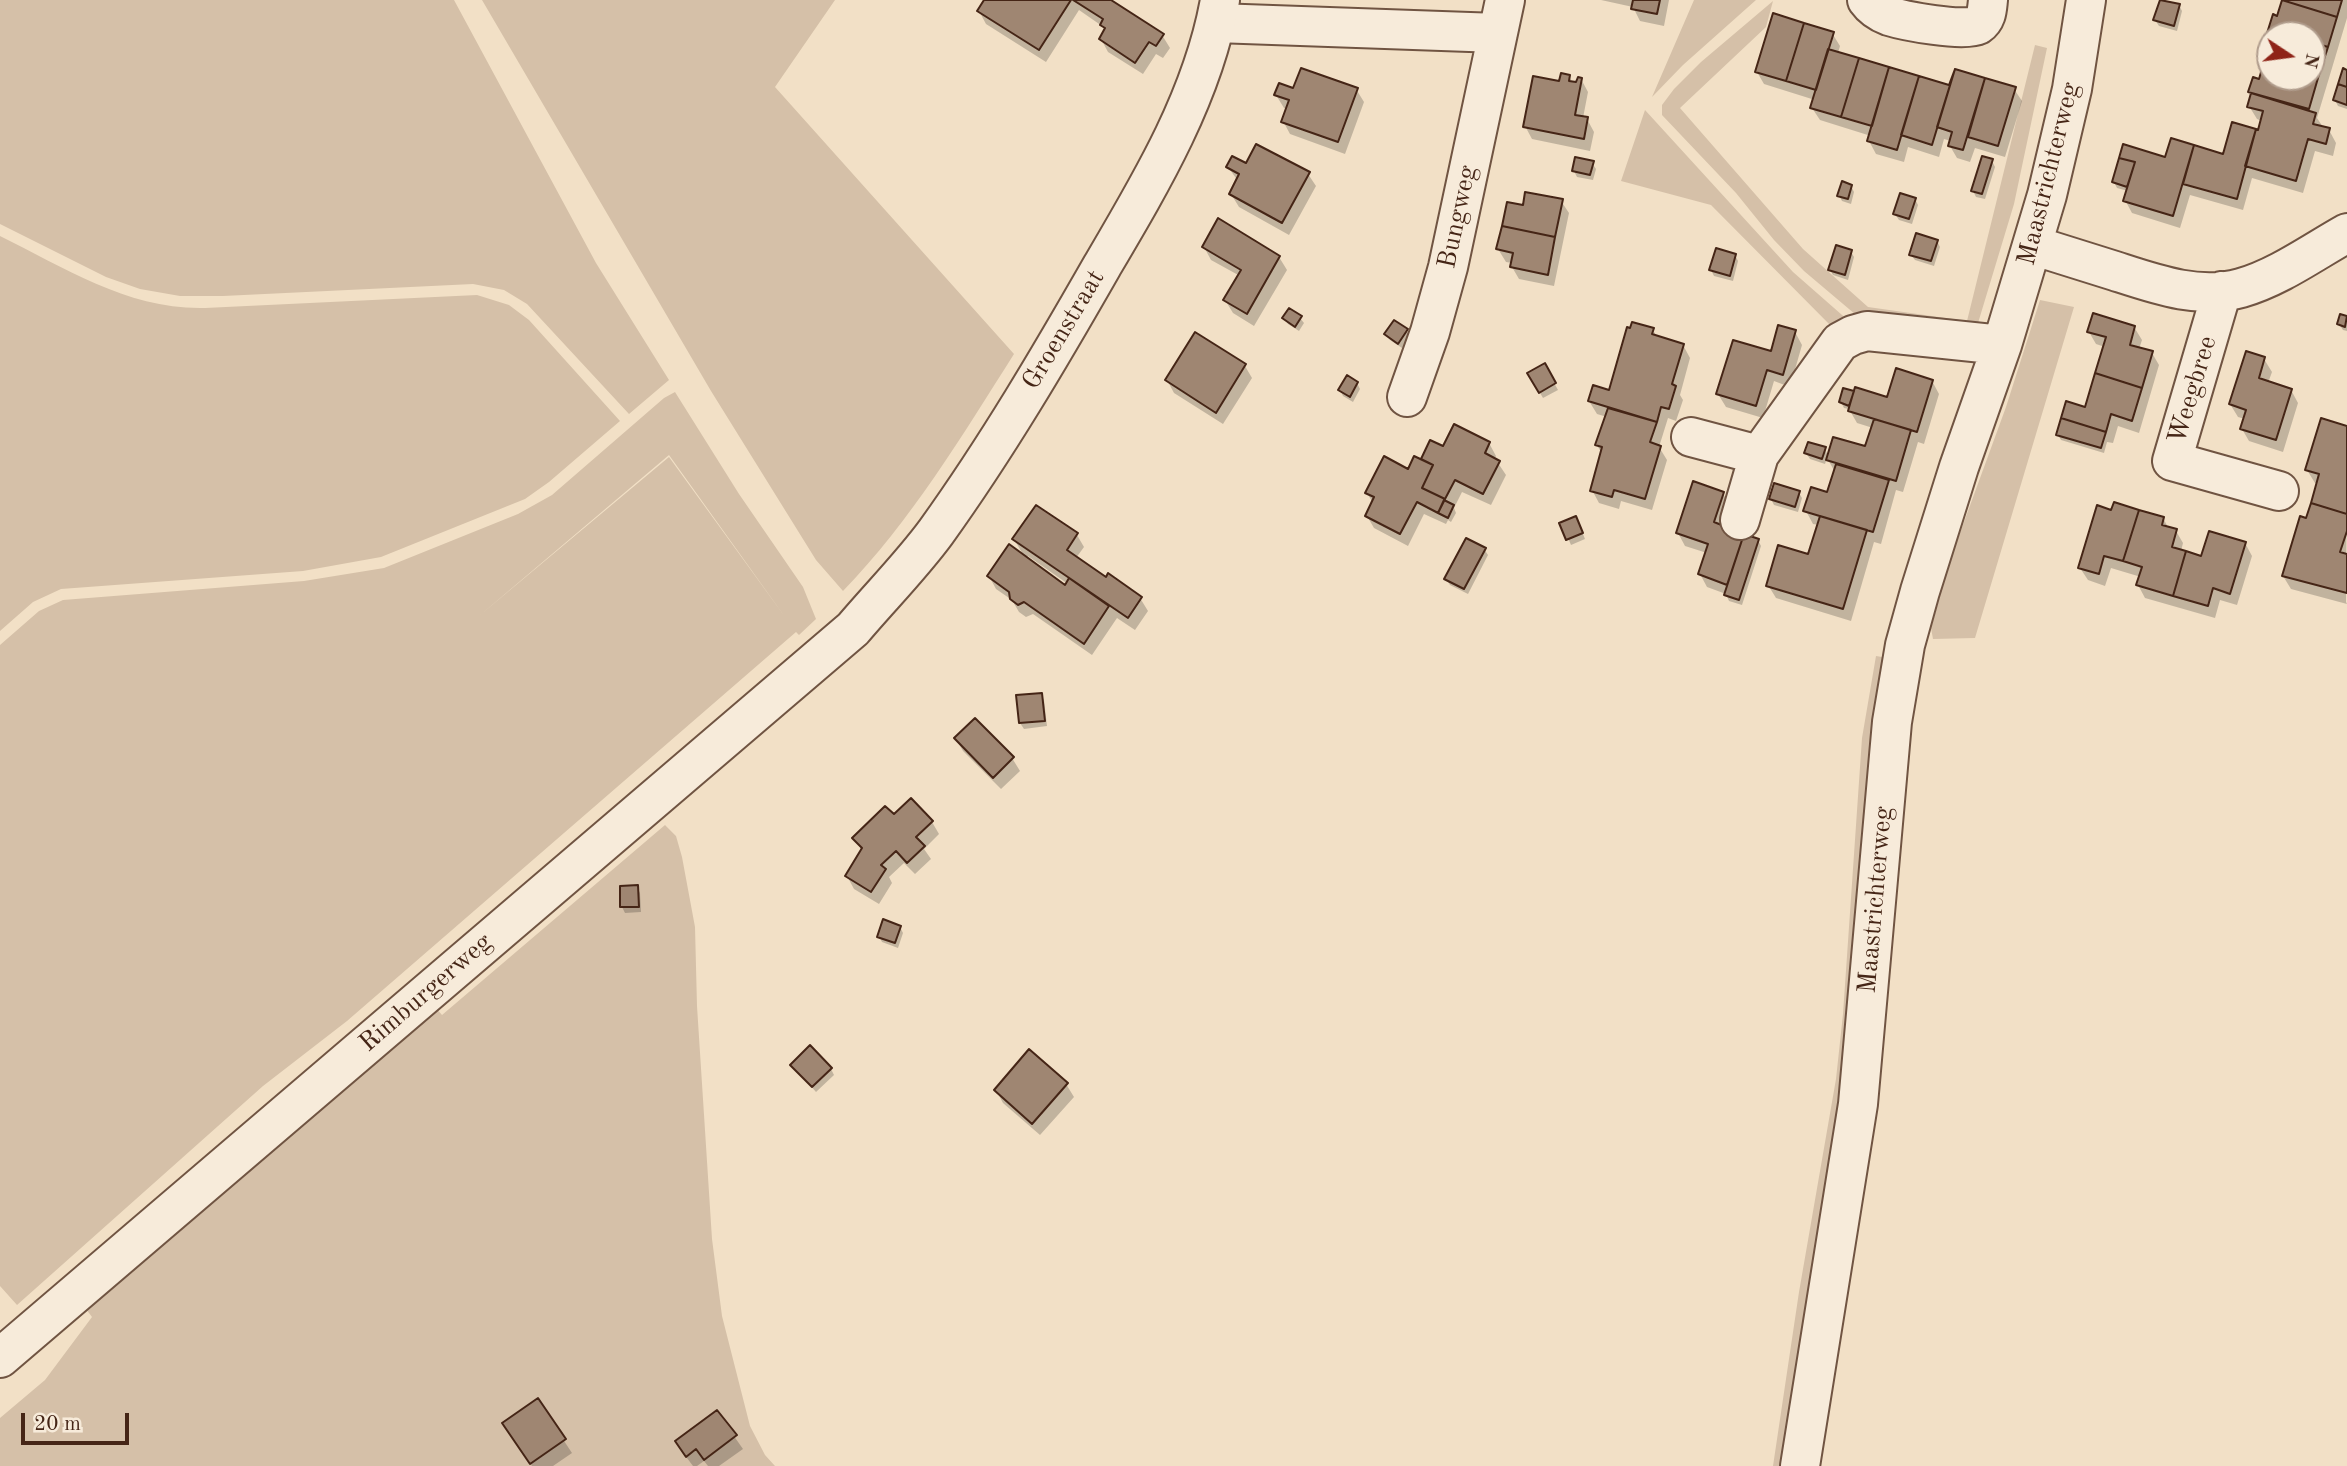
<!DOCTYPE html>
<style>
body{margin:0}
#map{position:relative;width:2347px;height:1466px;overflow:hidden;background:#f2e0c6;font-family:"Old Standard TT",serif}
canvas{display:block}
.north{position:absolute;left:2256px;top:21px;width:70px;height:70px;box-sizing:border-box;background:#f7ebda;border:2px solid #b09c8c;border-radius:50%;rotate:103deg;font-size:19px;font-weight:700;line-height:28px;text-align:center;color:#452516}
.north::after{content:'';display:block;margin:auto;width:24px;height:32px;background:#8f2418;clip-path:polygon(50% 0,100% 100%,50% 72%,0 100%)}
.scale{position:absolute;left:21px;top:1413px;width:108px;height:32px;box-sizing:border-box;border:4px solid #452516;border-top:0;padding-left:9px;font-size:21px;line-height:24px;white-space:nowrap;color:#452516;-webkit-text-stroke:5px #f7ebda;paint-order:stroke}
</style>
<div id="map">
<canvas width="2347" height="1466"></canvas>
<div class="north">N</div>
<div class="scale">20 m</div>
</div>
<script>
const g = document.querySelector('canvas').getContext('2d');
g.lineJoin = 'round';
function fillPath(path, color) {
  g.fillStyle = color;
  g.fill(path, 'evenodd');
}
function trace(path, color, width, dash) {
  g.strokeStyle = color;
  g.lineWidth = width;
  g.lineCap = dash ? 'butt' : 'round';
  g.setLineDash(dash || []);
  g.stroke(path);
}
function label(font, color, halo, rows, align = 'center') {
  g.font = font + ' "Old Standard TT",serif';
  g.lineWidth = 7;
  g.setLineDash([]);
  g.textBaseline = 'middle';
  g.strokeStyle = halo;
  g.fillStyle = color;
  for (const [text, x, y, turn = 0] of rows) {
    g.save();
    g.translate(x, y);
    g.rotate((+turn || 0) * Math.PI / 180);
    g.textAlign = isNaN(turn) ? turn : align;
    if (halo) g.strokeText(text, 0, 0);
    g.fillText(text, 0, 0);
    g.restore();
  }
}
const green = new Path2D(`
 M 0,0 L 454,0 L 596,263 L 669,380 L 629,414 L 527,304 L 504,290 L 473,284 L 223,296 L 180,296 L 140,289 L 106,277 L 0,224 Z
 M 482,0 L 835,0 L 775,87 L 1014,354 C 962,436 911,521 843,591 L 816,560 L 711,391 Z
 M 1694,0 L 1756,0 L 1683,65 L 1652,97 Z
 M 1773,1 L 1766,27 L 1680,108 L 1803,249 L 1868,307 L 1967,321 L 2035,45 L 2047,48 L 2014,204 L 1975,333 L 1862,320 L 1804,271 L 1774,240 L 1736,193 L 1662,115 L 1662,105 L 1674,89 L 1701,62 Z
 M 1645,110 L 1793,272 L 1850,322 L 1833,328 L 1711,205 L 1621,181 Z
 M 0,236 C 65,268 129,310 205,308 L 477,295 L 509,305 L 529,320 L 620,421 L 549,482 L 525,499 L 381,557 L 303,571 L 61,589 L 33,602 L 0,631 Z
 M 2040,300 L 2074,307 L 1975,638 L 1933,639 L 1931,628 L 1949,563 L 2006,407 Z
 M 675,392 L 739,494 L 803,587 L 816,619 L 799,635 L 796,632 L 347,1021 L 263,1086 L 17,1305 L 0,1286 L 0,645 L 39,611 L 63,600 L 304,581 L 384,568 L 518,514 L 552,495 L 664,398 ZM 669,455 L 785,617 L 669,457 L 479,616 Z
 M 1876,656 L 1888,658 L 1839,1112 L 1784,1466 L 1773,1466 L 1799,1292 L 1836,1079 L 1843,1014 L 1862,738 Z
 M 665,825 L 676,836 L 682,857 L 695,927 L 697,1006 L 712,1239 L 722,1316 L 750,1426 L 765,1455 L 775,1466 L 0,1466 L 0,1418 L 45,1380 L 92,1317 L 86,1309 L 436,1008 L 442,1015 Z`);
const shadow = new Path2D(`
 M 986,0 L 1108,0 L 1162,35 L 1170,48 L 1163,58 L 1156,54 L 1143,74 L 1108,52 L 1101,39 L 1106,31 L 1102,26 L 1079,10 L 1046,62 L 986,24 L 979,11 Z
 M 1601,0 L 1669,0 L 1664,26 L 1640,21 L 1633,7 Z
 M 2162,0 L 2179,5 L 2182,11 L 2177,31 L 2159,26 L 2155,20 Z
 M 2283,0 L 2347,0 L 2347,18 L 2317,118 L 2323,127 L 2329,130 L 2336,143 L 2333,156 L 2315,151 L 2303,193 L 2252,178 L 2243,210 L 2190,195 L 2180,228 L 2132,213 L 2125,200 L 2128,191 L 2117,188 L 2114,182 L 2124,146 L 2166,159 L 2172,140 L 2224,156 L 2259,132 L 2262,121 L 2257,119 L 2249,106 L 2252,95 L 2250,92 L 2260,81 L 2270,47 L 2270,77 L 2312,77 L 2312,35 L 2270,35 L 2270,46 L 2267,40 L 2278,18 Z
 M 1832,33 L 1840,46 L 1838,53 L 1950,87 L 1955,71 L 2014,89 L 2022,101 L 2005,157 L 1975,148 L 1970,162 L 1957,158 L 1950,146 L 1951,141 L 1944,139 L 1939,157 L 1908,147 L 1904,162 L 1876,154 L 1869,141 L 1871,136 L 1820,120 L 1812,108 L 1815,100 L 1764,84 L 1757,72 Z
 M 2347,71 L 2347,109 L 2338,106 L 2335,100 Z
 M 1569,77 L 1573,83 L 1578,84 L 1581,79 L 1588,92 L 1583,118 L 1587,119 L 1594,132 L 1590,151 L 1532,139 L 1525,126 Z
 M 1356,89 L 1364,102 L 1345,154 L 1290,134 L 1283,121 L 1287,109 L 1284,108 L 1276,95 L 1294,90 Z
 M 1992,161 L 1995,167 L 1985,199 L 1976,197 L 1973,191 Z
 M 1592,163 L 1596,169 L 1593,180 L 1577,177 L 1574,171 Z
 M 1246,165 L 1308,174 L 1316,186 L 1289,235 L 1239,207 L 1231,194 L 1238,181 L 1228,167 Z
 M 1851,186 L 1854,192 L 1851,204 L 1842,201 L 1839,195 Z
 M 1915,199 L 1918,205 L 1912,224 L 1899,220 L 1895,214 Z
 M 1561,201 L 1569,213 L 1554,286 L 1519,279 L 1512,267 L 1512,263 L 1506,262 L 1498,249 L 1524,208 Z
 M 1937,241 L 1940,247 L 1934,266 L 1915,260 L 1911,255 Z
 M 1204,247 L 1279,257 L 1287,270 L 1254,326 L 1233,313 L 1225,300 L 1240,276 L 1211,260 Z
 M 1851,252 L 1854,257 L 1848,280 L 1833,275 L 1830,270 Z
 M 1735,255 L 1738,261 L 1733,281 L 1714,276 L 1711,270 Z
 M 2341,316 L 2347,318 L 2347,331 L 2343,330 L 2339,324 Z
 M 1284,318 L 1300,318 L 1304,323 L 1299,331 L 1288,324 Z
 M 2134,327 L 2142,340 L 2139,349 L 2152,353 L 2159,365 L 2139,433 L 2118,426 L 2113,443 L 2107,442 L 2104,453 L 2061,440 L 2058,435 L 2085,409 L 2105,347 L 2096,344 L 2089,332 Z
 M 1406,330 L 1410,336 L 1402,348 L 1390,340 L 1386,335 Z
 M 1653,330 L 1657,337 L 1683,345 L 1690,358 L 1680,395 L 1683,400 L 1676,421 L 1668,418 L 1659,447 L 1667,460 L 1652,510 L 1621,501 L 1619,509 L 1599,503 L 1592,490 L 1602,454 L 1597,445 L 1607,417 L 1597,414 L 1589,401 L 1610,392 Z
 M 1795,332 L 1802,345 L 1790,387 L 1774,381 L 1763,418 L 1726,407 L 1718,394 L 1772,353 Z
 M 2264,359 L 2272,372 L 2268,383 L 2291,390 L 2298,403 L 2283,452 L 2249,441 L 2242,429 L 2245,419 L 2238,417 L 2230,404 Z
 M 1544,365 L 1558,390 L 1543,398 L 1529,374 Z
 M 1245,366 L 1252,378 L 1223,424 L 1174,393 L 1167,380 Z
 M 1932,381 L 1939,394 L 1924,444 L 1918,442 L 1903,492 L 1896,490 L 1881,544 L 1874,542 L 1851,621 L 1776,598 L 1768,585 L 1809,556 L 1819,525 L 1813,524 L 1806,511 L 1829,495 L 1835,472 L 1827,458 L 1825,464 L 1810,459 L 1806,453 L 1824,448 L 1829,457 L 1866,449 L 1873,428 L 1857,423 L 1849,409 L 1844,408 L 1841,402 L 1844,391 L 1888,399 Z
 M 1357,383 L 1360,389 L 1353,402 L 1343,396 L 1340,390 Z
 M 2347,428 L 2346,602 L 2347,604 L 2291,589 L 2283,576 L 2307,520 L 2318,484 L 2315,483 L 2307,470 Z
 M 1431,442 L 1444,449 L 1489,443 L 1496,456 L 1494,460 L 1498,463 L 1506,475 L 1491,505 L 1462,492 L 1454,508 L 1456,513 L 1451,522 L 1448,520 L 1446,524 L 1424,514 L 1408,546 L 1374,528 L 1367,516 L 1373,503 L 1367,493 L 1422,461 Z
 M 1723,493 L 1743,535 L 1758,540 L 1761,546 L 1742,605 L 1729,601 L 1726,594 L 1707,587 L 1700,574 L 1707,553 L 1685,546 L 1678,533 Z
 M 1799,493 L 1802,498 L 1798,512 L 1774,505 L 1771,499 Z
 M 2113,512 L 2163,518 L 2169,529 L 2176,531 L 2183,543 L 2181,551 L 2202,558 L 2245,543 L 2252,556 L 2237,605 L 2220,600 L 2215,618 L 2145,598 L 2138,585 L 2141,577 L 2111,568 L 2105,586 L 2088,580 L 2080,568 Z
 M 1562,524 L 1579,524 L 1585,539 L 1571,545 Z
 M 1077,535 L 1084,547 L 1076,558 L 1106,579 L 1140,598 L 1148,611 L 1135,630 L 1117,618 L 1092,655 L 1033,614 L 1026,617 L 1019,612 L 1012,600 L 996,589 L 989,576 L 1025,558 L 1014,539 ZM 1028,556 L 1068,584 L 1066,587 L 1026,559 Z
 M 1484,549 L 1488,555 L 1468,594 L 1450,585 L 1446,579 Z
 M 1041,695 L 1044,700 L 1047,726 L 1024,729 L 1020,723 Z
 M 956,739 L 1012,758 L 1020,771 L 1001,789 L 963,751 Z
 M 932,822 L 939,834 L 924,849 L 931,859 L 915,874 L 904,863 L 889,877 L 892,883 L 879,904 L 854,889 L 847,876 L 862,851 L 855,839 Z
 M 637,887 L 640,893 L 641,912 L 625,913 L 622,907 Z
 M 900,927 L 903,933 L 898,948 L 882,942 L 879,936 Z
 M 792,1065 L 831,1069 L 834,1075 L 816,1092 Z
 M 1066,1084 L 1074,1097 L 1040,1135 L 1003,1103 L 996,1090 Z
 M 537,1400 L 572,1453 L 553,1466 L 532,1466 L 511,1436 Z
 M 717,1412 L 743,1449 L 719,1466 L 708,1466 L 704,1461 L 697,1466 L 693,1466 L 684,1454 Z`);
const building = new Path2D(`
 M 984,0 L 1071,0 L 1039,50 L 977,11 Z
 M 1073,0 L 1111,0 L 1164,34 L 1156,46 L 1149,42 L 1135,63 L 1099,39 L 1105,28 L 1100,25 L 1103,19 Z
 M 1633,0 L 1660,0 L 1657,14 L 1631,9 Z
 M 2160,0 L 2180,4 L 2174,26 L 2153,20 Z
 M 2282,0 L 2342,0 L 2337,17 Z
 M 2282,0 L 2337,17 L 2328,47 L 2312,42 L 2312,35 L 2286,35 L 2268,30 L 2273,14 L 2277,16 Z
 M 1773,13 L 1804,23 L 1786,81 L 1755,72 Z
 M 1804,23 L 1834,32 L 1816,90 L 1786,81 Z
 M 2268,30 L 2286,35 L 2270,35 L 2270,64 L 2264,62 L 2270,42 L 2265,41 Z
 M 2312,42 L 2328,47 L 2318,78 L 2312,76 Z
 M 1828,49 L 1859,58 L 1841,117 L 1810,108 Z
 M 1859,58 L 1889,67 L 1872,126 L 1841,117 Z
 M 2264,62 L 2270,64 L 2270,77 L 2312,76 L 2318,78 L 2309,109 L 2248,92 L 2253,77 L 2259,79 Z
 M 1889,67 L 1919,76 L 1897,150 L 1867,141 Z
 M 1301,68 L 1358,88 L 1338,142 L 1281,122 L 1289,100 L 1274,95 L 1279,83 L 1293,88 Z
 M 2343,68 L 2347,70 L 2347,87 L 2338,84 Z
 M 1955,69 L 1985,78 L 1963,150 L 1948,146 L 1952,132 L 1937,127 Z
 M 1955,69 L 1932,145 L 1901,135 L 1919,76 L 1949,85 Z
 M 1561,73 L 1570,75 L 1569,81 L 1576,82 L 1578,77 L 1582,78 L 1575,115 L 1588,117 L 1584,139 L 1523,127 L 1533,76 L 1559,81 Z
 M 1985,78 L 2016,87 L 1998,146 L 1968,137 Z
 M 2338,84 L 2347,87 L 2347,105 L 2333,100 Z
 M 2251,93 L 2316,113 L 2313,124 L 2330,128 L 2326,144 L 2308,139 L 2296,181 L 2245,166 L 2256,129 L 2258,130 L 2263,111 L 2247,107 Z
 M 2232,122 L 2256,129 L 2237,199 L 2183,184 L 2194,145 L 2223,154 Z
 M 2171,138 L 2194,145 L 2173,216 L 2123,201 L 2135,162 L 2119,158 L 2123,144 L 2165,157 Z
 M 1256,144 L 1310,172 L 1282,223 L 1229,194 L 1239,174 L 1226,167 L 1232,156 L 1246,163 Z
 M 1982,156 L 1993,159 L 1982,194 L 1971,191 Z
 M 1575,157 L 1594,161 L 1590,175 L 1572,171 Z
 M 2119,158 L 2135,162 L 2127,187 L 2112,182 Z
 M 1842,181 L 1852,185 L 1848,199 L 1837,196 Z
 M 1525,192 L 1563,199 L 1555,237 L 1502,226 L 1507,202 L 1523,205 Z
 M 1900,193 L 1916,198 L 1909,219 L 1893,214 Z
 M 1218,218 L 1280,256 L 1247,314 L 1223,300 L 1241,270 L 1202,247 Z
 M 1502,226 L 1555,237 L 1548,275 L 1510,267 L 1513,253 L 1496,249 Z
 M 1916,233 L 1938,240 L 1931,261 L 1909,255 Z
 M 1836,245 L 1852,250 L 1845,275 L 1828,270 Z
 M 1716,248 L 1736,254 L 1730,276 L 1709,270 Z
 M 1289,308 L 1302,316 L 1295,327 L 1282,318 Z
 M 2093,313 L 2135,326 L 2130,345 L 2153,351 L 2142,388 L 2095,373 L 2106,337 L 2087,332 Z
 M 2340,314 L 2347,316 L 2345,327 L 2337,324 Z
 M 1394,320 L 1408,329 L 1398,344 L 1384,334 Z
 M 1632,322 L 1654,328 L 1652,334 L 1684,344 L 1672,384 L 1676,386 L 1669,409 L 1661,407 L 1657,422 L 1588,401 L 1593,385 L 1609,390 L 1627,327 L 1630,328 Z
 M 1778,325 L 1796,330 L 1783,375 L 1767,370 L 1756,406 L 1716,394 L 1733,340 L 1771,351 Z
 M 1195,332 L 1246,364 L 1216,413 L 1165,380 Z
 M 2246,351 L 2265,357 L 2259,378 L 2292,389 L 2276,440 L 2240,429 L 2246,410 L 2229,404 Z
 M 1545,363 L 1556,383 L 1539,393 L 1527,373 Z
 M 1896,368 L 1933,380 L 1917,432 L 1848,411 L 1855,387 L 1887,397 Z
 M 2095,373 L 2142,388 L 2132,421 L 2111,414 L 2106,432 L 2061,418 L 2066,401 L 2085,407 Z
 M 1347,375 L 1358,382 L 1350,397 L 1338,390 Z
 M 1843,388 L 1854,391 L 1849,406 L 1839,402 Z
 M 1608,408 L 1657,422 L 1650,442 L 1661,446 L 1645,499 L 1614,490 L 1612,497 L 1590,491 L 1602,447 L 1595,445 Z
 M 2061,418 L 2106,432 L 2101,448 L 2056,435 Z
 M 2321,418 L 2347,426 L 2347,514 L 2311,503 L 2319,474 L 2305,470 Z
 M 1874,419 L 1911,430 L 1896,481 L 1826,460 L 1833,437 L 1865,446 Z
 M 1454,424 L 1490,442 L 1485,453 L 1500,461 L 1483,494 L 1455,480 L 1445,499 L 1422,488 L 1433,465 L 1421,459 L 1430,440 L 1443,446 Z
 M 1808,442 L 1826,447 L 1822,459 L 1804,453 Z
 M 1384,456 L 1408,469 L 1414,456 L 1433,465 L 1422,488 L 1445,499 L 1438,513 L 1417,502 L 1400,534 L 1365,516 L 1374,497 L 1365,493 Z
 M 1836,464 L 1889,480 L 1873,532 L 1803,511 L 1811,487 L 1827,492 Z
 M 1693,481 L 1724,492 L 1714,522 L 1744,534 L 1727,585 L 1698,574 L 1708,544 L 1676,533 Z
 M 1774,483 L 1800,491 L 1795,507 L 1769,499 Z
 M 1444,500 L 1454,505 L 1448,518 L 1438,513 Z
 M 2114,502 L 2139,510 L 2123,561 L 2104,556 L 2099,574 L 2078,568 L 2097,505 L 2111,510 Z
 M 2311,503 L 2347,514 L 2347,531 L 2340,552 L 2347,554 L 2347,593 L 2282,576 L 2300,516 L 2306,518 Z
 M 1036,505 L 1078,533 L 1067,550 L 1106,577 L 1108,573 L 1142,597 L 1128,618 L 1012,539 Z
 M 2139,510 L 2164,517 L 2162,525 L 2177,529 L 2172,547 L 2186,551 L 2173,596 L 2136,585 L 2142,567 L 2123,561 Z
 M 1576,516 L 1583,533 L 1566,540 L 1559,523 Z
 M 1820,516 L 1867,530 L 1843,609 L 1766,586 L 1778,545 L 1808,554 Z
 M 2209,531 L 2246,542 L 2230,594 L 2213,588 L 2208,606 L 2173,596 L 2186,551 L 2201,556 Z
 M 1744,534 L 1759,539 L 1739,600 L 1724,595 Z
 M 1466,538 L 1486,548 L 1464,589 L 1444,579 Z
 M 1009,544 L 1065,585 L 1069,578 L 1109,606 L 1084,644 L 1024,602 L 1018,605 L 1010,599 L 1009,592 L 987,576 Z
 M 1042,693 L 1045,721 L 1019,723 L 1016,695 Z
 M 975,718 L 1014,757 L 993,778 L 954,738 Z
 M 911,798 L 933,821 L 916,837 L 925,846 L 907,863 L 896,851 L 881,865 L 886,869 L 871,892 L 845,876 L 862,848 L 852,838 L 885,806 L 894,814 Z
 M 638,885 L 639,907 L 620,907 L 620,886 Z
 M 883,919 L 901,926 L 895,943 L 877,937 Z
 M 810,1045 L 832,1068 L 812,1087 L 790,1065 Z
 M 1029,1049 L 1068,1083 L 1032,1124 L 994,1090 Z
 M 538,1398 L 566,1439 L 530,1464 L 502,1423 Z
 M 717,1410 L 737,1435 L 704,1460 L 696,1449 L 686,1457 L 675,1441 Z`);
const minor = new Path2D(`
 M 1867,0 C 1872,7 1881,13 1889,16 C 1905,21 1964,32 1978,25 C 1987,19 1987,9 1988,0
 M 1216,23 L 1498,33
 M 2032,245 C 2060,254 2087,262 2115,271 C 2155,284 2199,300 2241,288 C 2279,277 2313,252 2347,233
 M 2222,291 L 2172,461 L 2279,491
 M 1407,397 L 1430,332 L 1448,267 L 1505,0
 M 1691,437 L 1759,455
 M 1740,520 L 1759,455 L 1840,342 L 1853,335 L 1867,331 L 2002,345
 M 1800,1466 L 1858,1104 L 1892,722 L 1905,645 L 1920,591 L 1959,467 L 2002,345 L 2047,195 L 2072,89 L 2086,0`);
const tertiary = new Path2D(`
 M 0,1358 L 853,629 C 880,597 911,566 936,532 C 997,447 1050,357 1102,266 C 1151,183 1203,96 1220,0`);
const streetNames = [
 ["Maastrichterweg",2049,174,-76],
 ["Bungweg",1458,217,-78],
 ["Groenstraat",1064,330,-59],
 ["Weegbree",2193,390,-73],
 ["Maastrichterweg",1876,900,-85],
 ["Rimburgerweg",426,993,-41]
];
fillPath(green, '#d5c0a8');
fillPath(shadow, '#0003');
fillPath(building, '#9f8672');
trace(building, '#452516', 2);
trace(minor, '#705442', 42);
trace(tertiary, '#705442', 42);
trace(minor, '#f7ebda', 38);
trace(tertiary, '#f7ebda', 38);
label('26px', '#452516', '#f7ebda', streetNames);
</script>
